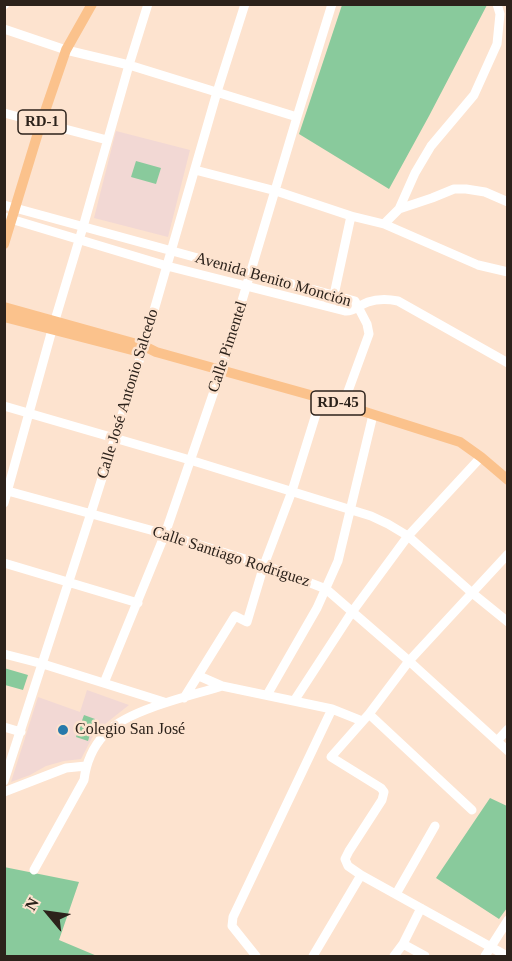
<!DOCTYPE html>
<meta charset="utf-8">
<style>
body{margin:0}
#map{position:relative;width:512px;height:961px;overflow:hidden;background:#fde3cf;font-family:"Times New Roman",serif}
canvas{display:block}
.frame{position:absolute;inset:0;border:6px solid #2c221b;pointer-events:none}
.north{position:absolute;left:18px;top:883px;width:60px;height:60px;-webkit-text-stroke:4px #fde3cf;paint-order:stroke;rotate:299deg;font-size:16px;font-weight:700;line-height:24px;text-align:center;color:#2c221b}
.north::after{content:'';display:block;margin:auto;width:21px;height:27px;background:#2c221b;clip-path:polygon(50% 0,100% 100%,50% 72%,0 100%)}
</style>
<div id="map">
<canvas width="512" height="961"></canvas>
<div class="frame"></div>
<div class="north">N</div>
</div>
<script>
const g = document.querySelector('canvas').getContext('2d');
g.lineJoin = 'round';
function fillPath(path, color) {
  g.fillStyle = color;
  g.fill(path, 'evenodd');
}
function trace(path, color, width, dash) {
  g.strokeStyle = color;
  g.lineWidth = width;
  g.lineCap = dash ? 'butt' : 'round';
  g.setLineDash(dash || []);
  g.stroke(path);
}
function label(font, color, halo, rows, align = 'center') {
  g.font = font + ' "Times New Roman",serif';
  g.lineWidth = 5;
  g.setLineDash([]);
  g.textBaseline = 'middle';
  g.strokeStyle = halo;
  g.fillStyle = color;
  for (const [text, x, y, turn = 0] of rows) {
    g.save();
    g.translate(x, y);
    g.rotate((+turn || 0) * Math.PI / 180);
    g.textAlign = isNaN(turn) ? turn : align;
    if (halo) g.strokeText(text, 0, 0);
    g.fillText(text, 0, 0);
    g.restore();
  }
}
const education = new Path2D(`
 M 116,131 L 190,150 L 168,237 L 94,218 Z
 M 87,690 L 129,705 L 105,724 L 93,736 L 81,759 L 64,761 L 46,766 L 30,775 L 11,782 L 38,697 L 80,712 Z`);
const green = new Path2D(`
 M 342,5 L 487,5 L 429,116 L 389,189 L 299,134 Z
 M 136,161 L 161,168 L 156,184 L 131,177 Z
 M 4,668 L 28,675 L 23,690 L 5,685 Z
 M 84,715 L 95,719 L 88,741 L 76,737 Z
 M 490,798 L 507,806 L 507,908 L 499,919 L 436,878 Z
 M 4,867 L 79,882 L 59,940 L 97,956 L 5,956 Z`);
const minor = new Path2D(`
 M 4,5 L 5,4
 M 4,29 L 66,50 L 129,65 L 297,117
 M 4,113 L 107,140
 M 195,170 L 276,191 L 351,216 L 384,224 L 478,265 L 508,272
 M 4,205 L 355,301 L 367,324 L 369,334 L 343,405
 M 399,209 L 432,198 L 454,189 L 466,189 L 485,192 L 508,202
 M 4,217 L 167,266 L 345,311 C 354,312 359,305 368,302 C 377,299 388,299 398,301 L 508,363
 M 384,224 L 399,209 L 415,173 L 431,146 L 474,95 L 497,44 L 500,14 L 497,4
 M 334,295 L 351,216
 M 4,406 L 190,460 L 371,516 L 388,524 L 408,536 L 471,592 L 508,622
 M 4,490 L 165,534 L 264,565 L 326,589 L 409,661 L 508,751
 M 4,503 L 52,330 L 83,227 L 129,65 L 148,4
 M 4,563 L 138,603
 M 4,654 L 43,664 L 164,702
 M 199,676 L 222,686 L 332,709 L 362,721
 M 104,683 L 165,534 L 221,371 L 297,117 L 332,4
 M 267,695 L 317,608 L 338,561 L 373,415
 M 184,698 L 235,616 L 247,622 L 264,565 L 292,491 L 321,398
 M 294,701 L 352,612 L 408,536 L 481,457
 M 369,714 L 472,810
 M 4,727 L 21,732
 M 497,741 L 508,729
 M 4,781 L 91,513 L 142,352 L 217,92 L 245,4
 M 4,792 L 66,768 L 86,766
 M 34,870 L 84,780 C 86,764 93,747 104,735 C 125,710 191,696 222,686
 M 396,894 L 435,826
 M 403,944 L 425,956
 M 256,956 L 232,926 L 233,917 L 332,709
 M 313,956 L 361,875
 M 394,956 L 403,944 L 421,908
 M 485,956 L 508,920
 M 507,956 L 361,875 L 348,866 L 345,859 L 349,851 L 382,800 L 384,792 L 381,788 L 331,757 L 369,714 L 409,661 L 508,554`);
const major = new Path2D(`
 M 4,244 L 41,123 L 66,50 L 92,4
 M 4,307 L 144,346 L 156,352 L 321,398 L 460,442 L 481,457 L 508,480
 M 4,317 L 132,350`);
const markers = [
 [63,730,6,"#2779aa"]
];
const shields = [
 [42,122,48],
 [338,403,54]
];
const shieldNames = [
 ["RD-1",42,122],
 ["RD-45",338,403]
];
const streetNames = [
 ["Avenida Benito Monción",273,280,16],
 ["Calle Pimentel",228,347,-72],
 ["Calle José Antonio Salcedo",128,394,-73],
 ["Calle Santiago Rodríguez",231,557,18]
];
const poiNames = [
 ["Colegio San José",75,730]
];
fillPath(education, '#f2d8d4');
fillPath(green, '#89ca9c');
trace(minor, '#fff', 9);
trace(major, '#fbc28c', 10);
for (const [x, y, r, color] of markers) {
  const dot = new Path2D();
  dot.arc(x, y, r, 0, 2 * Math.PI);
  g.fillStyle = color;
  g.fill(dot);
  trace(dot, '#fde3cf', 2);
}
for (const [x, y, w] of shields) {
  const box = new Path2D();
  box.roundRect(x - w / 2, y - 12, w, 24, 4.5);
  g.fillStyle = '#fde3cf';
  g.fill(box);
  trace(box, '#2c221b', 1.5);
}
label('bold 15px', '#2c221b', null, shieldNames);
label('16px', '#2c221b', '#fde3cf', streetNames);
label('16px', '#2c221b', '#fde3cf', poiNames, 'left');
</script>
